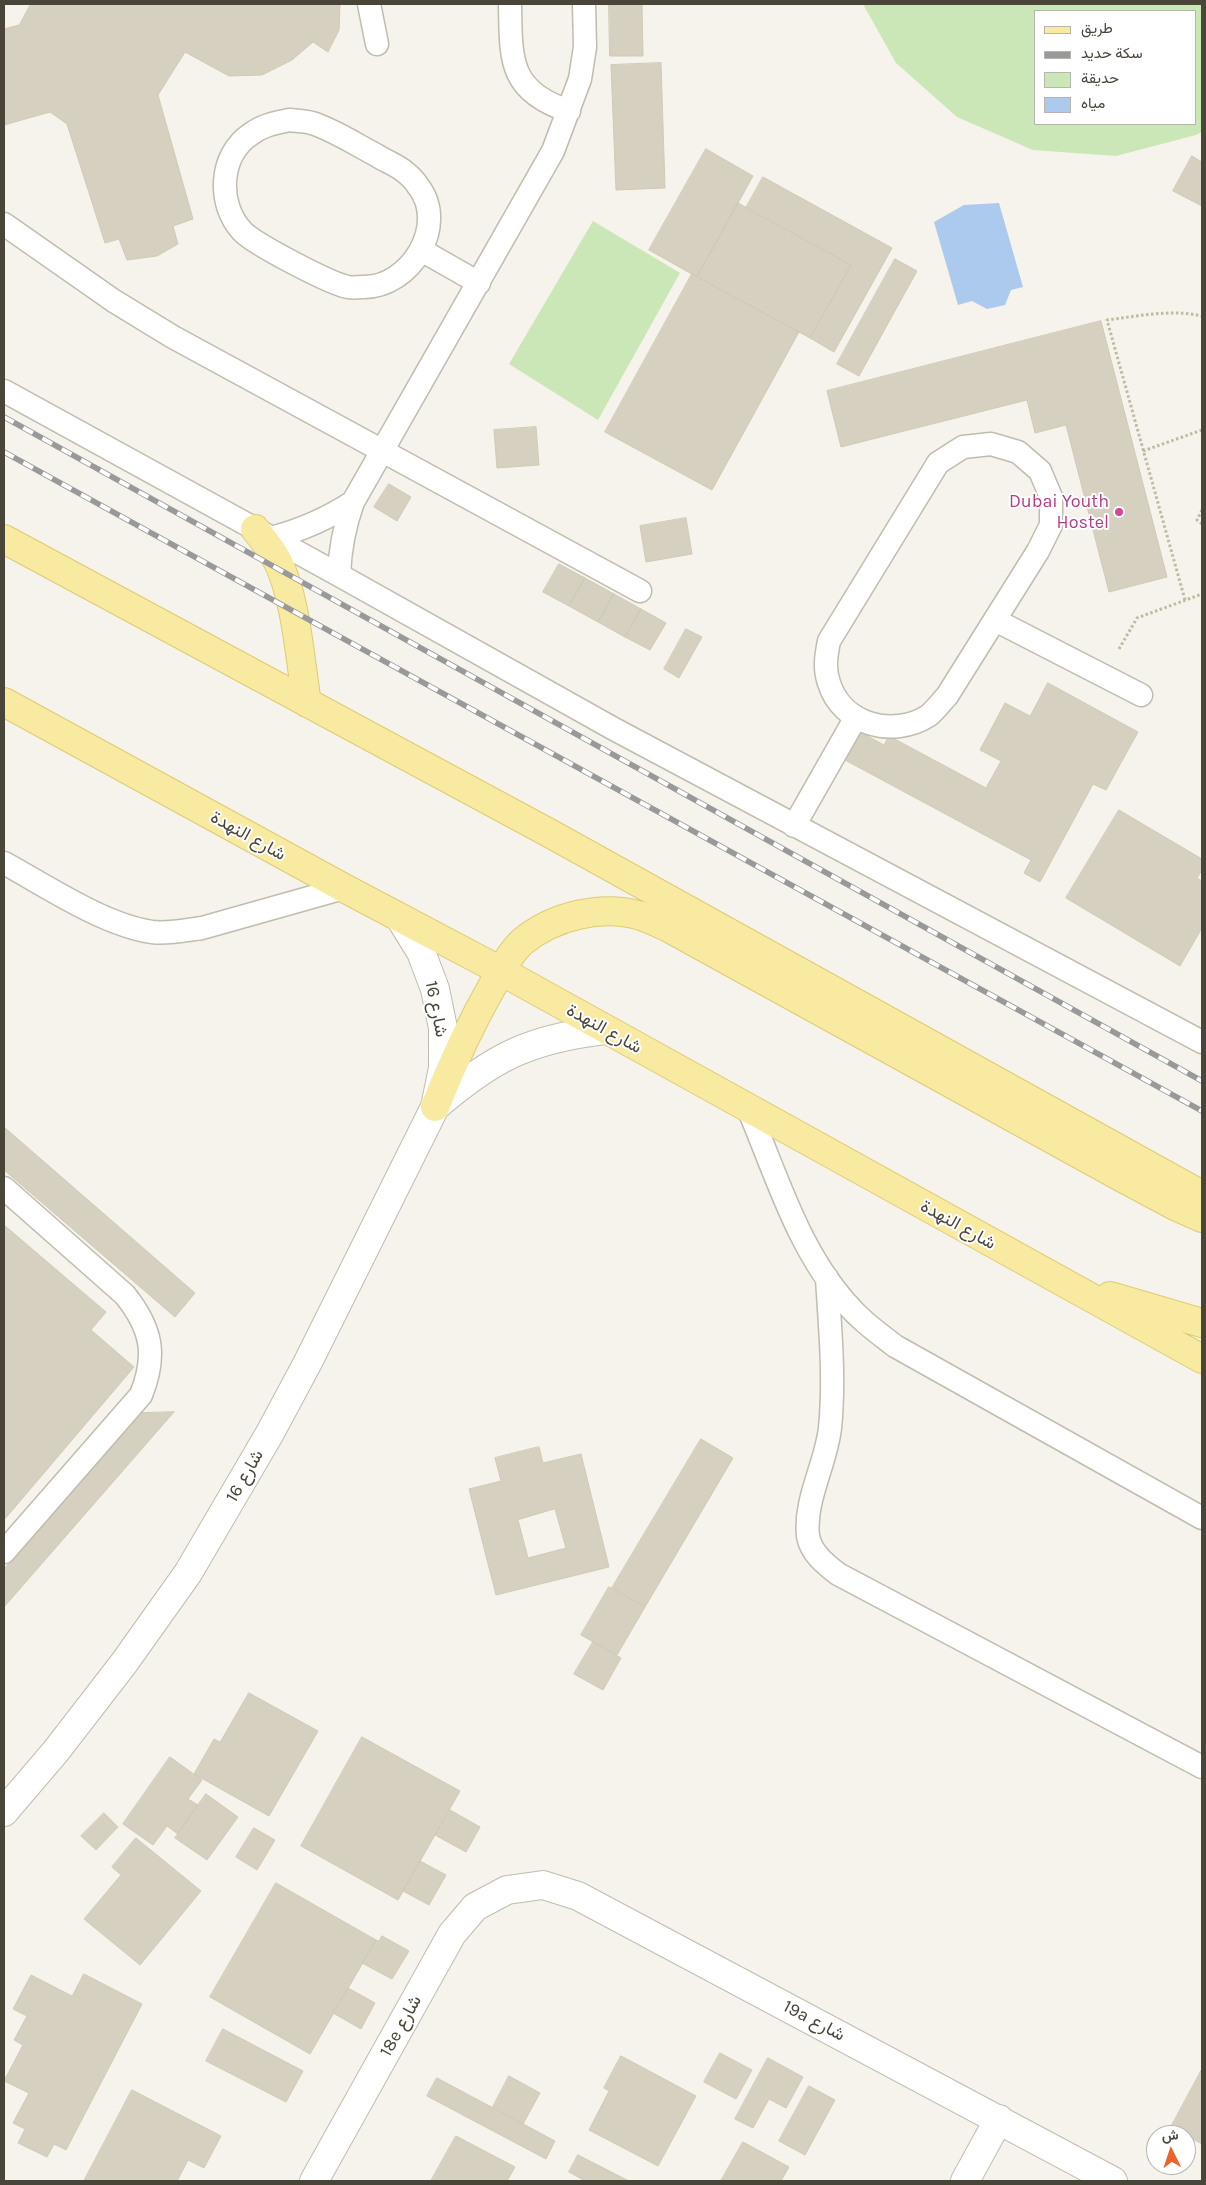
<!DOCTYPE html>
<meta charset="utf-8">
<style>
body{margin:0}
#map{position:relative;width:1206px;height:2185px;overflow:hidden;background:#f5f3eb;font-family:Karla,Vazirmatn,sans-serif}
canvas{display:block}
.frame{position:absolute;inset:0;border:5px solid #494539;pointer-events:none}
.legend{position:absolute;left:1034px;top:10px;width:162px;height:115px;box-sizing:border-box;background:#fff;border:1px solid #b6b5b0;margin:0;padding:6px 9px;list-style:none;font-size:15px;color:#494539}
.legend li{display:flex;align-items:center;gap:10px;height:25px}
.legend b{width:25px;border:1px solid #b6b5b0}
.north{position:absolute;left:1146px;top:2125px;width:50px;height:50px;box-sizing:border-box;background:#fff;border:1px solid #b6b5b0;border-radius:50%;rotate:356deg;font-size:14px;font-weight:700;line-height:20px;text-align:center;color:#494539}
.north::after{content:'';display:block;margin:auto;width:18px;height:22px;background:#ed612a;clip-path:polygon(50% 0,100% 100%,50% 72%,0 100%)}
</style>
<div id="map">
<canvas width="1206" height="2185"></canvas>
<div class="frame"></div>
<ul class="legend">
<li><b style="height:6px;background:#f8eba1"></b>طريق</li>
<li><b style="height:6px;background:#999"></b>سكة حديد</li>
<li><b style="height:14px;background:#cbe6b7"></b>حديقة</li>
<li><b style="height:14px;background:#accaed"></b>مياه</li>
</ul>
<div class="north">ش</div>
</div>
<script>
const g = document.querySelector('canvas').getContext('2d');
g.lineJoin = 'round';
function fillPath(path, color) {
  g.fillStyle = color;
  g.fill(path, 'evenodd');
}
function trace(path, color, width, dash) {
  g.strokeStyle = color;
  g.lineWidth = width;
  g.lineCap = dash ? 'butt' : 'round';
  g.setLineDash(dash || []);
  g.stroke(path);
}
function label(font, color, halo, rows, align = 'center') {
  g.font = font + ' Karla,Vazirmatn,sans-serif';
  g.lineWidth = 4;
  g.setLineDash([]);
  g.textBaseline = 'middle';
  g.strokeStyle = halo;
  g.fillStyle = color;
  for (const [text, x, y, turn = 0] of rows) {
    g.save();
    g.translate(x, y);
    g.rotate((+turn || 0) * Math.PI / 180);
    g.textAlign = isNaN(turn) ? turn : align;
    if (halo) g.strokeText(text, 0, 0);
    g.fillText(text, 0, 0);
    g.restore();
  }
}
const green = new Path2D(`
 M 863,4 L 1202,4 L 1202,132 L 1196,135 L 1116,156 L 1033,150 L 957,117 L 896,63 ZM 1035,11 L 1195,11 L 1195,124 L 1035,124 Z
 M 593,221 L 680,273 L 598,420 L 509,364 Z`);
const water = new Path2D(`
 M 999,203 L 1023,287 L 1011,290 L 1005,305 L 987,309 L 972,301 L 958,305 L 934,222 L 964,205 Z`);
const building = new Path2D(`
 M 31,4 L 340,4 L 339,30 L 328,52 L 313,42 L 292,60 L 262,75 L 229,76 L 185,52 L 158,95 L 193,219 L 173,226 L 178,244 L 157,256 L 127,260 L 119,239 L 105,243 L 67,124 L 50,112 L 4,125 L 4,29 L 19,25 Z
 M 609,4 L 642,4 L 643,56 L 610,56 Z
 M 661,63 L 665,188 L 616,190 L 611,65 Z
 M 706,149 L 753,176 L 697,277 L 649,250 Z
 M 1192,156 L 1202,162 L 1202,206 L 1173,191 Z
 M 763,177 L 892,248 L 834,352 L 810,338 L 851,265 L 746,208 Z
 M 738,203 L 851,265 L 810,338 L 697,277 Z
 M 895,259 L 917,271 L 859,376 L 837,364 Z
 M 692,274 L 799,332 L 712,490 L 605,432 Z
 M 1101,321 L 1167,577 L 1109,592 L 1066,425 L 1035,433 L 1027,400 L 841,447 L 827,391 Z
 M 536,427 L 539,465 L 497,468 L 494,430 Z
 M 389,484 L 411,497 L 397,521 L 374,507 Z
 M 686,518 L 692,554 L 646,562 L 640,526 Z
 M 559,564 L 585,578 L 569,606 L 543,592 Z
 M 585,578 L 614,594 L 598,622 L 569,606 Z
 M 614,594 L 641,609 L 625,637 L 598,622 Z
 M 641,609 L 666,623 L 650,650 L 625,637 Z
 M 686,629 L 702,637 L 679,678 L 664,669 Z
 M 1048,683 L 1138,732 L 1106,790 L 1093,784 L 1040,882 L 1024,873 L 1031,860 L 845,760 L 860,732 L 884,745 L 889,736 L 986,788 L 1001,761 L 980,750 L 1005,703 L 1030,716 Z
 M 1119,810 L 1202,859 L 1202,870 L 1197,878 L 1202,881 L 1202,928 L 1180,966 L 1066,898 Z
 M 4,1127 L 195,1293 L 175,1317 L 4,1170 Z
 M 4,1225 L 106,1312 L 91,1330 L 134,1367 L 4,1520 Z
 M 174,1412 L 4,1607 L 4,1569 L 140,1413 Z
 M 701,1439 L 733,1458 L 645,1607 L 612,1588 Z
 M 539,1447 L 543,1463 L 581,1454 L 609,1567 L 496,1595 L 469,1489 L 501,1481 L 495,1458 ZM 555,1509 L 566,1548 L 528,1558 L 518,1520 Z
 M 609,1587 L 645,1607 L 617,1655 L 581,1635 Z
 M 593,1642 L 621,1658 L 603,1690 L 574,1674 Z
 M 249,1693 L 318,1731 L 269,1816 L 194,1774 L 214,1739 L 220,1742 Z
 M 362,1737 L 460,1791 L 398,1900 L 301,1846 Z
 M 170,1757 L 202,1780 L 188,1799 L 198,1805 L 178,1834 L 167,1826 L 153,1845 L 123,1824 Z
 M 206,1794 L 238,1817 L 207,1860 L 175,1838 Z
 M 450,1810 L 480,1827 L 466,1852 L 435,1835 Z
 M 104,1813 L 118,1827 L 96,1850 L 81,1836 Z
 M 254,1828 L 275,1840 L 257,1870 L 236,1857 Z
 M 136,1838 L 201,1891 L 140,1965 L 84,1919 L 121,1875 L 112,1867 Z
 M 420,1861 L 446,1875 L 429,1905 L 403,1891 Z
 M 276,1883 L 376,1940 L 310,2054 L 210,1997 Z
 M 382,1936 L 409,1951 L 392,1979 L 362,1963 L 376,1940 L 379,1941 Z
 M 84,1974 L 142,2004 L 66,2150 L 54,2144 L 47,2157 L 18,2143 L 25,2129 L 13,2123 L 29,2093 L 4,2081 L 23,2045 L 14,2040 L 27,2016 L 13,2009 L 31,1975 L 72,1996 Z
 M 348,1988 L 375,2003 L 361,2029 L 333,2013 Z
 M 223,2029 L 303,2071 L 286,2102 L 206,2061 Z
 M 720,2053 L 752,2070 L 736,2099 L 704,2082 Z
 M 621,2056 L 696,2096 L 658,2166 L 589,2130 L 609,2091 L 604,2088 Z
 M 768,2058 L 803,2077 L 786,2108 L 769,2099 L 753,2128 L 735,2119 Z
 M 1202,2069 L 1202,2144 L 1171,2127 Z
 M 509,2076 L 540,2093 L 523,2124 L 493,2107 Z
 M 437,2078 L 555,2141 L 546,2159 L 427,2096 Z
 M 809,2086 L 835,2100 L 805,2155 L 779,2141 Z
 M 132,2090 L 221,2136 L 204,2168 L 188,2160 L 177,2181 L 84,2181 Z
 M 456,2136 L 515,2167 L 507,2181 L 431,2181 Z
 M 743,2142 L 789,2167 L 781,2181 L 721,2181 Z
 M 578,2155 L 629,2181 L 585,2181 L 569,2172 Z`);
const path = new Path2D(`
 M 1143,451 L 1202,430
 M 1202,510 L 1197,520 L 1202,524
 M 1185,600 L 1107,320 C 1139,316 1171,309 1202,316
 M 1119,649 L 1137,618 L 1202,594`);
const service = new Path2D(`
 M 369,4 L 377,44
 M 510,4 C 511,59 508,91 569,111
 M 289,120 C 297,121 305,121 312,123 C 334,130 355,144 376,155 C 385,161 397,165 405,172 C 410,176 415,181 418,186 C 449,225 410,288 363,287 C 358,287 353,288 348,287 C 331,284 254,244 242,231 C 217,204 219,155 251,134 C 263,125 275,123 289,120 Z
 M 4,224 L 114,301 L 173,337 L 640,591
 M 421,250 L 479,283
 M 4,391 L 339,575 L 614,729 L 1202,1042
 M 991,444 L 1018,452 L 1040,471 L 1051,497 L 1051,525 L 1038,551 L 947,696 C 941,702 935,711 928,716 C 893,738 842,725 829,683 C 824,669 826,656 829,641 L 938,463 L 963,447 Z
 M 271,538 C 302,530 327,519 353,502
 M 339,575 C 340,548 344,527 353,502 L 553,151 L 580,79 L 585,47 L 584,4
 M 995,620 L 1141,695
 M 794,826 L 856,717
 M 4,863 C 48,887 104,925 152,932 C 169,934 186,930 202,928 L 344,888
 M 748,1108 C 776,1174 798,1249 846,1303 C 860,1320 877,1332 895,1346 L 1202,1518
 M 4,1188 L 125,1295 C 152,1329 157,1355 141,1395 L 4,1552
 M 827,1278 C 830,1328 835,1378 830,1428 C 826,1464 804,1500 808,1536 C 811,1553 825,1564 838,1574 L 1202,1767`);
const minor = new Path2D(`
 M 314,2181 L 452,1934 L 475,1907 L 507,1890 L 543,1885 L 578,1896 L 1113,2181
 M 965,2181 L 999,2119`);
const tertiary = new Path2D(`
 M 435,1107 C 493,1057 529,1039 605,1030
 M 4,1812 L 56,1751 L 124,1663 L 188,1573 L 270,1433 L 308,1362 L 435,1107 L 443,1068 L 443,1028 L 435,989 L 421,952 L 400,918`);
const primary = new Path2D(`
 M 255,529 C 263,539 271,549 277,560 C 296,597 300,660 307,703
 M 4,539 L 551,834 L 1202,1195
 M 4,702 L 344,888 L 501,971 L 1202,1359
 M 435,1107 C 452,1064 471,1023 494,983 C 501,970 511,952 522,942 C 553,916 602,904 641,916 C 650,919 660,924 669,928 L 1119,1176 L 1175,1206 L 1202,1218
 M 1110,1296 L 1202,1323`);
const rail = new Path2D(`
 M 4,417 L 1202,1081
 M 4,452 L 1202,1111`);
const markers = [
 [1119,512,5,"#d1479c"]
];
const hotelNames = [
 ["Dubai Youth",1109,502],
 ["Hostel",1109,523]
];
const streetNames = [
 ["شارع النهدة",248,836,29],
 ["شارع 16",436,1009,79],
 ["شارع النهدة",604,1029,29],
 ["شارع النهدة",958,1225,29],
 ["شارع 16",245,1476,-60],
 ["19a شارع",814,2021,28],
 ["18e شارع",401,2026,-61]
];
fillPath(green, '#cbe6b7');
fillPath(water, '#accaed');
fillPath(building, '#d6d0c1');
trace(building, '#d0c9b5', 1);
trace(service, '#c0bcae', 25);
trace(minor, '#c0bcae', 30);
trace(tertiary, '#c0bcae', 30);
trace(primary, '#decb71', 30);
trace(path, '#c1baa0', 3, [2.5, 2.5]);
trace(service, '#fff', 22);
trace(minor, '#fff', 28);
trace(tertiary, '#fff', 28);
trace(primary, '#f8eba1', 28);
trace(rail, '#999', 5.5);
trace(rail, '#fff', 4, [11]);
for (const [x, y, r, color] of markers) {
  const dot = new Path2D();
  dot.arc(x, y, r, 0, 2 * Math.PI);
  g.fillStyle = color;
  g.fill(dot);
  trace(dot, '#fff', 2);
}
label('18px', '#b23c85', '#fff', hotelNames, 'right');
label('18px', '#494539', '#fff', streetNames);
</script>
